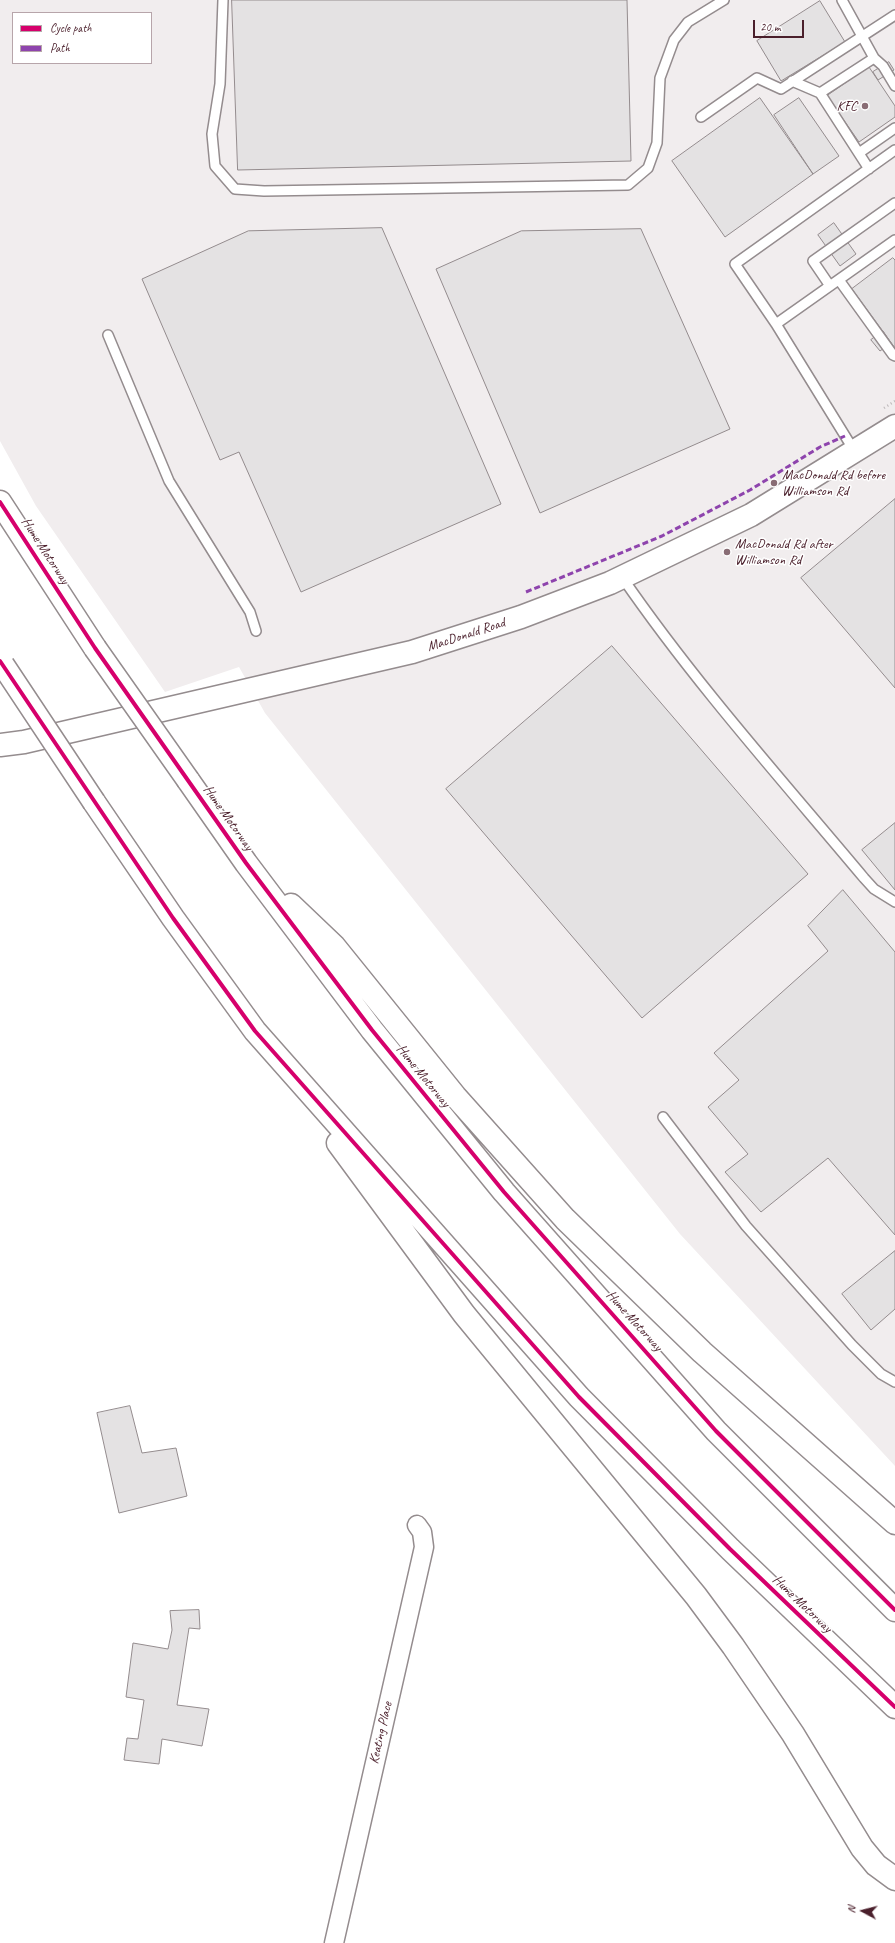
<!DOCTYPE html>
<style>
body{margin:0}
#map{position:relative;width:895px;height:1943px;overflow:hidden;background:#fff;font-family:Caveat,sans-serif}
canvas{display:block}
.legend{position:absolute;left:12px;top:12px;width:140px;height:52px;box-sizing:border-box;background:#fff;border:1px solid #b7a5aa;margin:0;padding:5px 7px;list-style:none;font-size:12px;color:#4a1f2b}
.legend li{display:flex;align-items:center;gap:8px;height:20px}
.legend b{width:20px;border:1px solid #b7a5aa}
.north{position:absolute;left:843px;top:1891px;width:40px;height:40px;-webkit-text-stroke:3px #fff;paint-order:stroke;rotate:277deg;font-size:11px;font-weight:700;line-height:16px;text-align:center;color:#4a1f2b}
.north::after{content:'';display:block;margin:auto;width:14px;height:18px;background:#4a1f2b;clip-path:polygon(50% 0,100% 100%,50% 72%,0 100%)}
.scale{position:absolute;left:753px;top:20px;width:51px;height:18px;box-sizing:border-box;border:2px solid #4a1f2b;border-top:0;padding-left:5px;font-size:12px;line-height:14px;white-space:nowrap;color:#4a1f2b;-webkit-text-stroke:3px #fff;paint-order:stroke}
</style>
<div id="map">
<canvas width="895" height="1943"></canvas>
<ul class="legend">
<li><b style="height:5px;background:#d6006c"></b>Cycle path</li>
<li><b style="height:5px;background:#8e44ad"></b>Path</li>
</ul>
<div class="north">N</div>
<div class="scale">20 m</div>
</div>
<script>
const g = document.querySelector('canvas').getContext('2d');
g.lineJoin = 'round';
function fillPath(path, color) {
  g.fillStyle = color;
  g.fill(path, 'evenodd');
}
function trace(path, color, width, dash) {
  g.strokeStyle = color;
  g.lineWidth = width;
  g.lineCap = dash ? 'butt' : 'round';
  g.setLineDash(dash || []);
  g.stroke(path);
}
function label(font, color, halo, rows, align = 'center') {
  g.font = font + ' Caveat,sans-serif';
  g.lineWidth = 3;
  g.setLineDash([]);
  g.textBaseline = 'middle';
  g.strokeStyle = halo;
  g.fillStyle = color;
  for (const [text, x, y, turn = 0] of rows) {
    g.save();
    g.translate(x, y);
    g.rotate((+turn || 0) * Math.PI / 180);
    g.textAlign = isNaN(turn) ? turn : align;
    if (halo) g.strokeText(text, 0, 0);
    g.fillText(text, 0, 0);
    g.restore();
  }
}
const built = new Path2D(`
 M 0,0 L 895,0 L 895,1466 L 680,1234 L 265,713 L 239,667 L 165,692 L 36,506 L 0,441 ZM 13,13 L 151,13 L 151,63 L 13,63 Z`);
const building = new Path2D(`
 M 232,0 L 627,0 L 631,161 L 238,170 Z
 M 820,1 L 845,42 L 781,81 L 757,41 Z
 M 889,62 L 894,70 L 878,80 L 873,72 Z
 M 869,67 L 895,106 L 895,117 L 859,142 L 827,96 Z
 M 760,98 L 813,174 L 725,237 L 672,161 Z
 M 799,98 L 839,156 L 813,174 L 774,115 Z
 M 834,223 L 856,254 L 840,266 L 818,235 Z
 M 382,228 L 501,504 L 301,592 L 239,452 L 220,460 L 142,279 L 248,231 Z
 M 641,229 L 730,429 L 540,513 L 436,269 L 521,231 Z
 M 893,258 L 895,260 L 895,348 L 852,289 Z
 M 883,331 L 891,343 L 880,351 L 871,340 Z
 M 895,499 L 895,688 L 801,578 Z
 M 612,646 L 808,874 L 642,1018 L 446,789 Z
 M 895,823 L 895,890 L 862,850 Z
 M 843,890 L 895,952 L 895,1235 L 828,1158 L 761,1212 L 725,1172 L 748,1154 L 708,1107 L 739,1080 L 714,1053 L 828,951 L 808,926 Z
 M 895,1251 L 895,1309 L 871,1330 L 842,1294 Z
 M 130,1406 L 142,1453 L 176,1448 L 187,1496 L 119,1513 L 97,1413 Z
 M 199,1610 L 200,1629 L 189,1628 L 177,1705 L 209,1709 L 202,1746 L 162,1739 L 159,1764 L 124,1760 L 127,1738 L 138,1739 L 144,1700 L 126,1697 L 133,1643 L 168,1649 L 172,1630 L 170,1611 Z`);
const path = new Path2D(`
 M 884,408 L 895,401`);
const service = new Path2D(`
 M 223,0 L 220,84 L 212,134 L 215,166 L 235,189 L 264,191 L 628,185 L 648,168 L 657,143 L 660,78 L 674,40 L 688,22 L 724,0
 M 842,0 L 874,58 L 820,93 L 869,169
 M 874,58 L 883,66 L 895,86
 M 792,81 L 820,93
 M 701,117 L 757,78 L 781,89 L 895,15
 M 859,153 L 895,128
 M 839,280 L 893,355 L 895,356
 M 830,286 L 813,261 L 895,203
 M 776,324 L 735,264 L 895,150
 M 108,335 L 169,481 L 250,612 L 256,631
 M 855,452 L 776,324 L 895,240
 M 622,577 C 695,683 782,780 864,878 L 874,889 L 895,902
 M 663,1117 L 746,1226 L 852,1345 L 881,1374 L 895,1382`);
const minor = new Path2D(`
 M 334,1943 L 424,1547 L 422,1532 L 417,1525`);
const tertiary = new Path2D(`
 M 0,745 L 24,742 L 412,652 L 521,617 L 610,583 L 751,515 L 895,426`);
const motorway = new Path2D(`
 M 0,502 L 95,648
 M 188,780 L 246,863 L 372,1030 L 504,1192 L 716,1431 L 895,1610
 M 94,802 L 173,918 L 255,1031 L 579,1397 L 730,1549 L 895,1707
 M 291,905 L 334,946 L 455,1096 L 565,1219 L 702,1352 L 895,1523
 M 338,1143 L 464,1314 L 696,1596 L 733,1646 L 793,1734 L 862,1848 L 876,1865 L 895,1879`);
const motorwayBridge = new Path2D(`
 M 95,648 L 188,780
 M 3,665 L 94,802`);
const quiet = new Path2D(`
 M 526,592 L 662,536 L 750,490 L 820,447 L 845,436`);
const cycleway = new Path2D(`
 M 0,502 L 95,648 L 246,863 L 372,1030 L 504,1192 L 716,1431 L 895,1610
 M 0,661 L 173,918 L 255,1031 L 579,1397 L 730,1549 L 895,1707`);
const markers = [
 [865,106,4,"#896d75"],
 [774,483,4,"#896d75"],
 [727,552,4,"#896d75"]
];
const poiNames = [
 ["KFC",857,106,"right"],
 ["MacDonald Rd before",782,475],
 ["Williamson Rd",782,491],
 ["MacDonald Rd after",735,544],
 ["Williamson Rd",735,560]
];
const streetNames = [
 ["Hume Motorway",45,551,57],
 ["MacDonald Road",466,635,-18],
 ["Hume Motorway",228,818,55],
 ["Hume Motorway",423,1076,51],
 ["Hume Motorway",634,1321,48],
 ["Hume Motorway",802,1604,44],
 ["Keating Place",381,1733,-77]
];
fillPath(built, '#f1edee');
fillPath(building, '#e4e2e3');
trace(building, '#948c8e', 1);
trace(service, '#948c8e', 12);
trace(minor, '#948c8e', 21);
trace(tertiary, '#948c8e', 25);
trace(motorway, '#948c8e', 25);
trace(path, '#bdb8b9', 2.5, [1, 3]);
trace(service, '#fff', 9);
trace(minor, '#fff', 18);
trace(tertiary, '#fff', 22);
trace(motorway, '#fff', 22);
trace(motorwayBridge, '#948c8e', 25, []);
trace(motorwayBridge, '#fff', 22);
trace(quiet, '#8e44ad', 3, [6, 3]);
trace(cycleway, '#d6006c', 4);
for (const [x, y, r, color] of markers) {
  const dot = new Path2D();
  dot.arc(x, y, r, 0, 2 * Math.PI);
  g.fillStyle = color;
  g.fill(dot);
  trace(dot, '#fff', 1.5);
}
label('14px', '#4a1f2b', '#fff', poiNames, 'left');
label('14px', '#4a1f2b', '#fff', streetNames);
</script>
